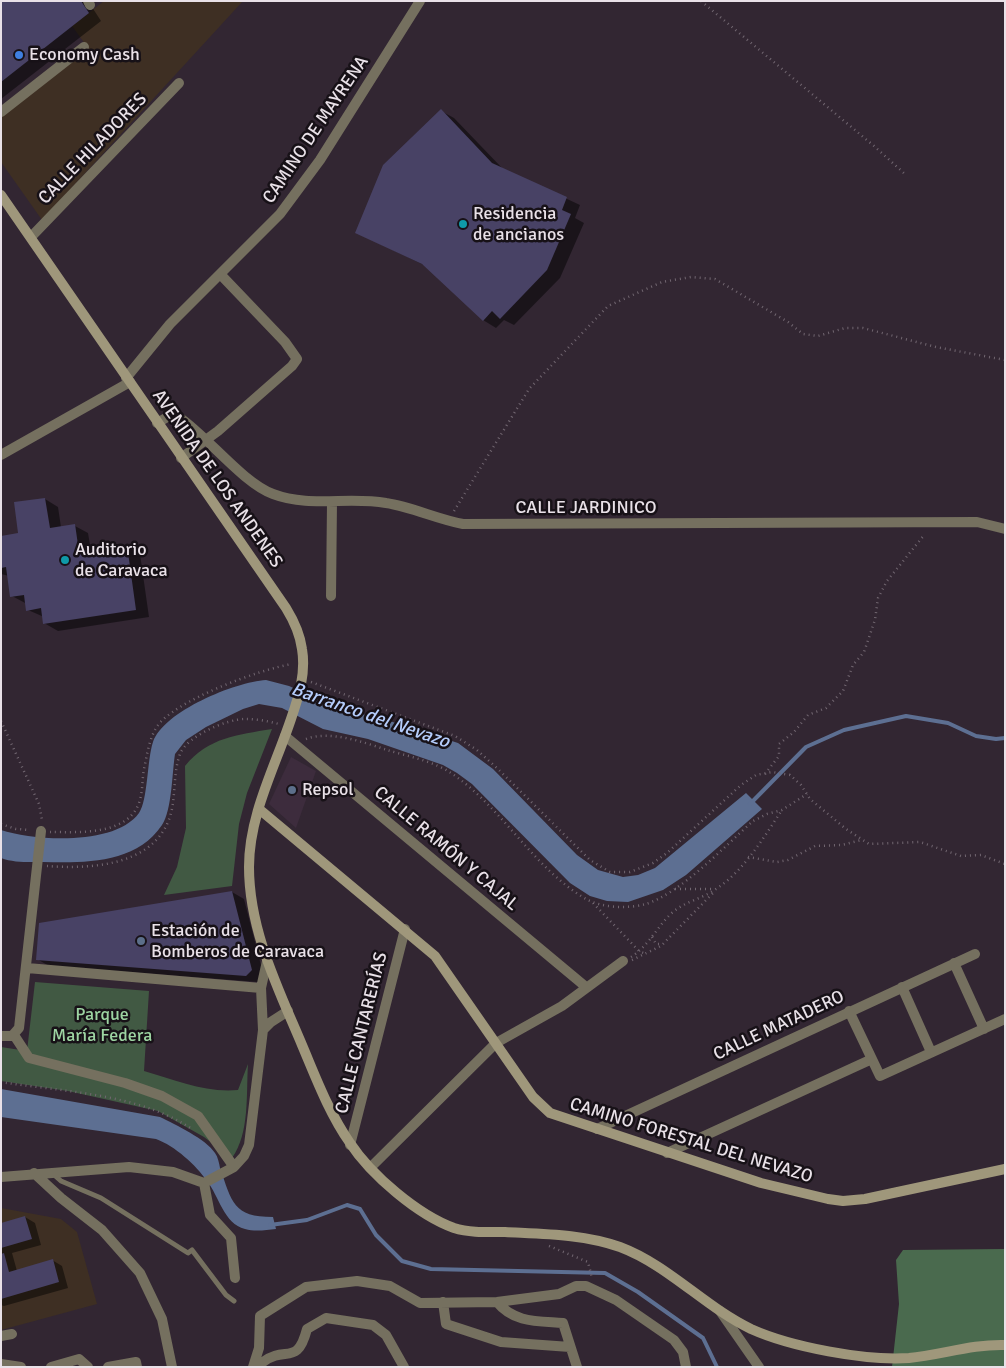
<!DOCTYPE html>
<meta charset="utf-8">
<style>
body{margin:0}
#map{position:relative;width:1006px;height:1368px;overflow:hidden;background:#322632;font-family:Signika,sans-serif}
canvas{display:block}
.frame{position:absolute;inset:0;border:2px solid #e9e1e8;pointer-events:none}
</style>
<div id="map">
<canvas width="1006" height="1368"></canvas>
<div class="frame"></div>
</div>
<script>
const g = document.querySelector('canvas').getContext('2d');
g.lineJoin = 'round';
function fillPath(path, color) {
  g.fillStyle = color;
  g.fill(path, 'evenodd');
}
function trace(path, color, width, dash) {
  g.strokeStyle = color;
  g.lineWidth = width;
  g.lineCap = dash ? 'butt' : 'round';
  g.setLineDash(dash || []);
  g.stroke(path);
}
function label(font, color, halo, rows, align = 'center') {
  g.font = font + ' Signika,sans-serif';
  g.lineWidth = 5;
  g.setLineDash([]);
  g.textBaseline = 'middle';
  g.strokeStyle = halo;
  g.fillStyle = color;
  for (const [text, x, y, turn = 0] of rows) {
    g.save();
    g.translate(x, y);
    g.rotate((+turn || 0) * Math.PI / 180);
    g.textAlign = isNaN(turn) ? turn : align;
    if (halo) g.strokeText(text, 0, 0);
    g.fillText(text, 0, 0);
    g.restore();
  }
}
const built = new Path2D(`
 M 291,757 L 316,771 L 296,828 L 269,804 Z`);
const education = new Path2D(`
 M 104,1 L 243,1 L 42,220 L 1,162 L 1,116 L 88,48 L 72,26 Z
 M 1,1208 L 61,1219 L 77,1232 L 97,1304 L 1,1330 Z`);
const green = new Path2D(`
 M 272,729 L 247,793 L 239,824 L 232,886 L 164,895 L 177,867 L 186,828 L 185,766 C 209,737 237,735 272,729 Z
 M 35,982 L 149,991 L 144,1071 C 176,1080 205,1093 238,1090 L 248,1064 C 246,1094 250,1133 232,1158 L 204,1137 L 158,1111 L 68,1091 L 1,1081 L 1,1047 L 27,1051 Z`);
const forest = new Path2D(`
 M 1005,1249 L 1005,1367 L 892,1367 L 899,1304 L 896,1260 L 903,1250 Z`);
const water = new Path2D(`
 M 266,680 L 289,686 L 346,712 L 374,716 L 458,743 L 493,769 L 577,855 L 598,870 L 623,877 L 638,875 L 655,868 L 746,793 L 762,809 L 686,875 L 663,890 L 628,902 L 607,901 L 590,896 L 570,883 L 472,784 L 457,773 L 443,765 L 368,739 L 323,729 L 282,708 L 259,704 L 243,709 L 206,727 L 186,740 L 175,754 C 172,773 172,810 162,825 C 136,864 84,863 43,862 C 30,862 14,863 1,858 L 1,830 C 35,841 115,846 139,813 C 148,800 147,760 153,742 C 164,711 235,682 266,680 Z
 M 1,1089 L 160,1117 C 176,1125 206,1139 215,1153 C 218,1157 219,1163 220,1168 C 232,1202 233,1217 273,1217 L 276,1229 C 266,1230 255,1232 245,1229 C 224,1224 219,1196 207,1181 C 196,1165 175,1146 156,1139 L 1,1117 Z`);
const shadow = new Path2D(`
 M 1,1 L 88,1 L 101,21 L 1,99 Z
 M 441,111 L 454,118 L 503,169 L 580,205 L 575,218 L 584,223 L 560,278 L 514,325 L 504,320 L 496,328 L 483,320 L 426,266 L 357,233 Z
 M 45,499 L 58,507 L 61,527 L 75,526 L 88,533 L 91,551 L 126,546 L 140,554 L 149,617 L 58,631 L 44,623 L 44,617 L 28,610 L 27,604 L 12,596 L 9,576 L 1,574 L 1,537 L 20,534 Z
 M 232,892 L 244,899 L 264,977 L 258,982 L 49,966 L 37,959 Z
 M 25,1217 L 35,1223 L 41,1245 L 12,1253 L 17,1271 L 52,1260 L 62,1266 L 68,1288 L 4,1306 L 1,1305 L 1,1224 Z`);
const stream = new Path2D(`
 M 750,804 L 806,747 L 844,730 L 906,716 L 948,723 L 976,736 L 996,739 L 1005,738
 M 270,1225 L 307,1220 L 347,1205 L 360,1209 L 376,1235 L 402,1261 L 431,1269 L 605,1273 L 638,1292 L 703,1338 L 717,1367`);
const building = new Path2D(`
 M 1,1 L 81,1 L 89,13 L 1,82 Z
 M 441,109 L 492,163 L 567,197 L 562,210 L 571,214 L 547,270 L 500,319 L 492,311 L 483,321 L 422,264 L 355,233 L 383,165 Z
 M 45,498 L 50,528 L 75,524 L 79,552 L 127,545 L 136,610 L 43,624 L 41,608 L 26,611 L 24,595 L 10,597 L 6,567 L 1,568 L 1,536 L 18,533 L 14,502 Z
 M 232,891 L 252,970 L 246,976 L 36,960 L 39,923 Z
 M 25,1216 L 32,1239 L 1,1248 L 1,1223 Z
 M 4,1253 L 9,1272 L 53,1259 L 59,1282 L 1,1299 L 1,1254 Z`);
const path = new Path2D(`
 M 701,1 L 874,146 L 906,175
 M 454,511 L 529,389 L 608,306 L 662,282 L 691,277 L 715,279 L 788,322 L 803,334 L 818,336 L 845,328 L 863,328 L 936,347 L 1005,360
 M 311,682 L 455,736 L 477,750 L 498,769 L 590,860 L 610,872 L 630,872 L 653,863 L 667,853 L 741,785 L 756,775 L 772,772 L 790,775 L 801,785 L 810,799 L 846,829 L 869,844 L 920,842 L 961,856 L 981,855 L 1005,864
 M 1,721 L 39,804 L 42,820
 M 306,739 C 330,730 363,742 387,750 C 407,756 433,761 451,773 C 502,807 533,868 586,899 C 602,908 628,909 646,904 C 681,893 725,846 753,821 L 767,814 L 782,810 L 807,794
 M 765,774 L 779,756 L 779,744 L 794,732 L 808,715 L 826,708 L 843,691 L 853,665 L 864,652 L 875,620 L 878,598 L 887,581 L 925,534
 M 1,824 L 16,829 L 30,830
 M 50,832 C 78,832 127,836 139,803 C 143,792 142,779 144,769 C 147,755 149,740 156,728 C 172,701 261,669 292,664
 M 748,857 L 777,862 L 788,860 L 815,846 L 842,845 L 861,840
 M 47,866 C 87,869 149,867 168,822 C 177,801 172,776 180,754 C 187,736 227,719 245,719 C 256,719 268,721 279,724
 M 675,889 L 715,889
 M 593,903 L 639,951 L 646,954
 M 652,937 L 656,944 L 662,944
 M 631,957 C 649,946 657,926 673,912 C 686,901 702,899 716,889 C 744,871 764,837 782,810
 M 632,960 L 661,946 L 715,891
 M 1,1082 C 64,1092 137,1093 192,1129
 M 549,1246 L 588,1262 L 592,1278`);
const lane = new Path2D(`
 M 52,1173 L 61,1181 L 101,1198 L 188,1253 L 192,1250 L 226,1295 L 234,1301`);
const street = new Path2D(`
 M 88,1 L 90,5
 M 1,112 L 84,47
 M 31,237 L 179,83
 M 126,378 L 170,324 L 280,214 L 320,160 L 420,1
 M 157,423 L 171,415 L 179,417 C 208,437 243,483 273,494 C 310,508 348,496 386,503 C 412,507 437,519 463,524 L 977,522 L 1005,529
 M 1,455 L 130,382
 M 181,458 L 218,431 L 292,366 L 297,359 L 285,342 L 221,275
 M 331,596 L 332,502
 M 285,736 L 586,987
 M 954,963 L 984,1029
 M 27,968 L 261,988
 M 902,987 L 931,1052
 M 849,1011 L 880,1076 L 1005,1019
 M 263,1030 L 271,1022 L 288,1011
 M 14,1035 L 29,1058 L 125,1083 L 162,1096 L 198,1116 L 234,1167
 M 1,1036 L 12,1036 L 19,1028 L 41,831
 M 597,1129 L 975,954
 M 350,1145 L 405,929
 M 667,1153 L 872,1059
 M 371,1167 L 496,1043 L 562,1006 L 623,961
 M 34,1173 L 61,1198 L 102,1230 L 140,1273 L 162,1319 L 172,1367
 M 1,1177 L 129,1167 L 173,1172 L 204,1183 L 234,1167 L 244,1156 L 249,1145 L 263,1030 L 261,988 L 267,961
 M 204,1183 L 210,1215 L 231,1238 L 235,1278
 M 443,1302 L 446,1324 L 501,1342 L 570,1347
 M 497,1302 C 514,1323 538,1321 563,1323 L 577,1367
 M 720,1311 L 759,1367
 M 1,1336 L 12,1334
 M 255,1362 L 263,1362 C 286,1345 297,1367 307,1329 L 326,1318 L 373,1325 L 386,1335 L 404,1367
 M 1,1364 L 21,1367
 M 51,1367 L 79,1359 L 88,1367
 M 108,1367 L 136,1362 L 137,1367
 M 253,1367 L 259,1348 L 260,1316 L 306,1287 L 357,1281 L 390,1286 L 420,1303 L 497,1302 L 559,1294 L 576,1286 L 586,1286 L 616,1300 L 674,1340 L 683,1352 L 686,1367`);
const secondary = new Path2D(`
 M 1,195 L 286,608 C 294,621 300,634 302,649 C 306,673 299,696 291,719 C 275,767 249,815 249,867 C 249,930 278,988 302,1045 C 316,1078 329,1113 350,1143 C 371,1175 418,1215 454,1228 C 470,1233 488,1232 505,1232 C 543,1234 583,1234 620,1247 C 668,1265 705,1307 751,1329 C 791,1347 865,1361 909,1358 C 941,1355 972,1344 1005,1345
 M 259,809 L 435,956 L 533,1097 L 550,1113 L 761,1183 L 828,1199 L 843,1201 L 865,1199 L 1005,1169`);
const markers = [
 [19,55,5,"#3f7fe0"],
 [463,224,5,"#0f9aa8"],
 [65,560,5,"#0f9aa8"],
 [292,790,5,"#5c6f8a"],
 [141,941,5,"#5c6f8a"]
];
const poiNames = [
 ["Economy Cash",29,55],
 ["Residencia",473,214],
 ["de ancianos",473,235],
 ["Auditorio",75,550],
 ["de Caravaca",75,571],
 ["Repsol",302,790],
 ["Estación de",151,931],
 ["Bomberos de Caravaca",151,952]
];
const streetNames = [
 ["CAMINO DE MAYRENA",316,130,-56],
 ["CALLE HILADORES",93,149,-46],
 ["AVENIDA DE LOS ANDENES",217,479,55],
 ["CALLE JARDINICO",586,508],
 ["CALLE RAMÓN Y CAJAL",446,849,40],
 ["CALLE MATADERO",779,1026,-25],
 ["CALLE CANTARERÍAS",362,1033,-76],
 ["CAMINO FORESTAL DEL NEVAZO",691,1141,17]
];
const parkNames = [
 ["Parque",102,1015],
 ["María Federa",102,1036]
];
const waterNames = [
 ["Barranco del Nevazo",370,716,19]
];
fillPath(built, '#3d2c3d');
fillPath(education, '#3e2f23');
fillPath(green, '#415943');
fillPath(forest, '#4a6a4e');
fillPath(water, '#5d6f92');
fillPath(shadow, '#0007');
trace(stream, '#5d6f92', 4);
fillPath(building, '#484265');
trace(path, '#726771', 2.5, [1, 4]);
trace(lane, '#75705f', 5);
trace(street, '#75705f', 10);
trace(secondary, '#9f977b', 10);
for (const [x, y, r, color] of markers) {
  const dot = new Path2D();
  dot.arc(x, y, r, 0, 2 * Math.PI);
  g.fillStyle = color;
  g.fill(dot);
  trace(dot, '#171117', 2);
}
label('18px', '#e9e1e8', '#171117', poiNames, 'left');
label('18px', '#e9e1e8', '#171117', streetNames);
label('18px', '#9dd4a2', '#171117', parkNames);
label('italic 19px', '#b4ccfb', '#171117', waterNames);
</script>
